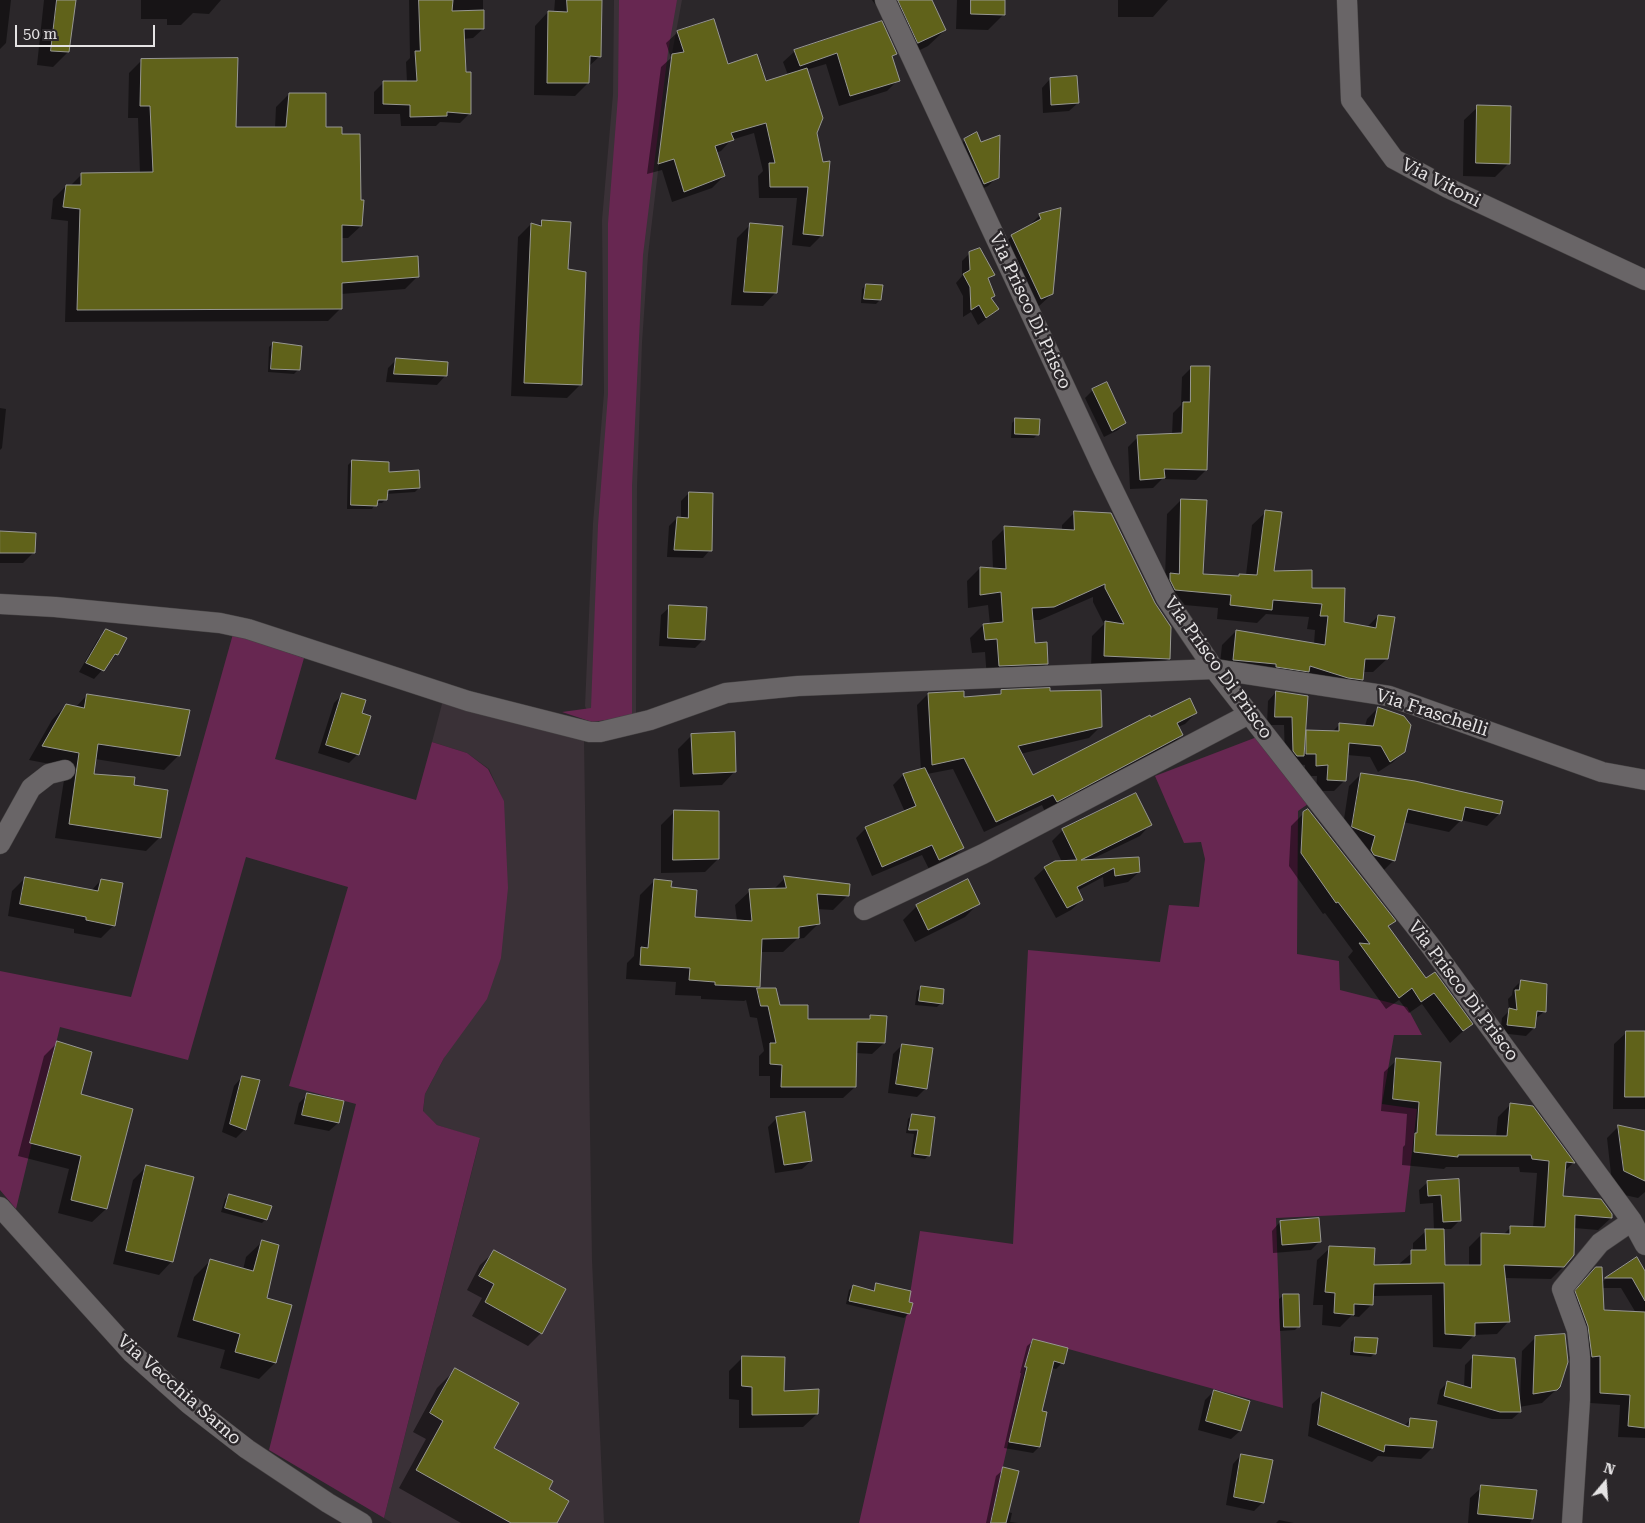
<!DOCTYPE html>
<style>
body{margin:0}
#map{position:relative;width:1645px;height:1523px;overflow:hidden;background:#2b272a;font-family:"Roboto Serif",serif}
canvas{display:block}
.north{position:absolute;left:1580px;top:1458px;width:50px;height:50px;-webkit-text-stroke:4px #2b272a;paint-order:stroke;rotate:18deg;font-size:14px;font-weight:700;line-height:20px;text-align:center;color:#e5e3e4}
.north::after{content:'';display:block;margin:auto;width:18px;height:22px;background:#e5e3e4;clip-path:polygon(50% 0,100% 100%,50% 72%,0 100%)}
.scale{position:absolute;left:15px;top:25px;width:140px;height:22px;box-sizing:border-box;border:2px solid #e5e3e4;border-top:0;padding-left:6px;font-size:15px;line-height:18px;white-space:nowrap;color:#e5e3e4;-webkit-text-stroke:4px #2b272a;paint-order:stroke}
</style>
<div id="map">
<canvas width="1645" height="1523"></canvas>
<div class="north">N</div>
<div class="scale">50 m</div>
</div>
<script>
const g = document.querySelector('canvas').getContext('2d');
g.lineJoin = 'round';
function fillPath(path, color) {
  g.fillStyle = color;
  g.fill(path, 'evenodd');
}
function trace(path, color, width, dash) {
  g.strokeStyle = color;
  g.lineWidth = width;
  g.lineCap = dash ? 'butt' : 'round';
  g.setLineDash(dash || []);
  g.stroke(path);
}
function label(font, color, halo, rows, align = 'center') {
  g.font = font + ' "Roboto Serif",serif';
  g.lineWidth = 5;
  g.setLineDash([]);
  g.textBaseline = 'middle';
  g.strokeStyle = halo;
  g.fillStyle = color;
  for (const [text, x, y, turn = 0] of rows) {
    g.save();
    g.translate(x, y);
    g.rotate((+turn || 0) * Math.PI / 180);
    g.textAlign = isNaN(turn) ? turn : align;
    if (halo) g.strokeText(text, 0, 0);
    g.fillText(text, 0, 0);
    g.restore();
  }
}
const built = new Path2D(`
 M 614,0 L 682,0 L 672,54 L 648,255 L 642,343 L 637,487 L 636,717 L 592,722 L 585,706 L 593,523 L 604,393 L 602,220 L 613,94 Z
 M 443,700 L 584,741 L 592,1260 L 604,1523 L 392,1523 L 384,1518 L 480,1139 L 437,1125 L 423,1112 L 425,1094 L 444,1058 L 504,802 L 489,769 L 467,753 L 432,742 Z`);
const green = new Path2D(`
 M 619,0 L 677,0 L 668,52 L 643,255 L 632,486 L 632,716 L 592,722 L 562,712 L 591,708 L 598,525 L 608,394 L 608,223 L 618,96 Z
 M 233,634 L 304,658 L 275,759 L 416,800 L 432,742 L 467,753 L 488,769 L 504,801 L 508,888 L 501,958 L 487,999 L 444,1058 L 425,1094 L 423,1111 L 437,1125 L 480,1138 L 384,1518 L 269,1450 L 356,1104 L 289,1086 L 348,887 L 246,857 L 188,1060 L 60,1027 L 16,1209 L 0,1190 L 0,971 L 131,997 Z
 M 1257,737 L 1308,804 L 1298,811 L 1297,954 L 1339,961 L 1340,990 L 1407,1007 L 1422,1035 L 1394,1035 L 1382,1104 L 1417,1109 L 1405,1212 L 1276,1218 L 1283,1408 L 1032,1339 L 990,1523 L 859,1523 L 907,1313 L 920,1231 L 1013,1244 L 1028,950 L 1160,962 L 1169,905 L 1199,907 L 1205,859 L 1201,842 L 1184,843 L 1155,776 Z`);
const shadow = new Path2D(`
 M 0,0 L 11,0 L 6,43 L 0,49 Z
 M 44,0 L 74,0 L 68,52 L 53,67 L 37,65 Z
 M 141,0 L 221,0 L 209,14 L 193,13 L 181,25 L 167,25 L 167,19 L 141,19 Z
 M 409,0 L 483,0 L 483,29 L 473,38 L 463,39 L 470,113 L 460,123 L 440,122 L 436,126 L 401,126 L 400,114 L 374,114 L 374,92 L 384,82 L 407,82 L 406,62 L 410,58 Z
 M 555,0 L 600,0 L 600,56 L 588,67 L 588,83 L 575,96 L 534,95 L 535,26 L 548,12 L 554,13 Z
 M 872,0 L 930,0 L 945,30 L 928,46 L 902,59 L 880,11 Z
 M 957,0 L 1003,0 L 1003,15 L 988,30 L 956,29 Z
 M 1118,0 L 1168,0 L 1153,17 L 1118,17 Z
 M 678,32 L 727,66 L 766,83 L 788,75 L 783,62 L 795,51 L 895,53 L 891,57 L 898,80 L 887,91 L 839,106 L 826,64 L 806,70 L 816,133 L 822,235 L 810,247 L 792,245 L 797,198 L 759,198 L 758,176 L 763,171 L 754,133 L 731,140 L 721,151 L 716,153 L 724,176 L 712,188 L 672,202 L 662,170 L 647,174 L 661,67 L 671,58 L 666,43 Z
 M 142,60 L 235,128 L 275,128 L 276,107 L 289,94 L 324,128 L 341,135 L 361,226 L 348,238 L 341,238 L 341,263 L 418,276 L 405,289 L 341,294 L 341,308 L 328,321 L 65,322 L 68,221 L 51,219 L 53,199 L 66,186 L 70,186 L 82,174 L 140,174 L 138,118 L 128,118 L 129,73 Z
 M 1050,79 L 1078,103 L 1069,111 L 1043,113 L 1042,88 Z
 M 1478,107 L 1508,164 L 1495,177 L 1463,176 L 1464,120 Z
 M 965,140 L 997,177 L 988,186 L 975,192 L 956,149 Z
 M 1060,210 L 1052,294 L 1038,307 L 998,250 L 1012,236 L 1027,228 L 1039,216 Z
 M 542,222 L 580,385 L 567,398 L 511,396 L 518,237 L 531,224 L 538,226 Z
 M 751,224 L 776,292 L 763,306 L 731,305 L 737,238 Z
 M 970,253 L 993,275 L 987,281 L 990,298 L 997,309 L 989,317 L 978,325 L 971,312 L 963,317 L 963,296 L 956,283 L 962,276 L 962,261 Z
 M 866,285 L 880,300 L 876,304 L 861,303 L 862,289 Z
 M 273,343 L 298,370 L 294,374 L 268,372 L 269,347 Z
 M 397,359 L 445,376 L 437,385 L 386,382 L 388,368 Z
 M 1192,367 L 1206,470 L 1196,480 L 1162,479 L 1153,488 L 1130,489 L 1128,447 L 1138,437 L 1172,435 L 1173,413 L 1181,405 L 1182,377 Z
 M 1093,390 L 1125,423 L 1118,430 L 1104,437 L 1085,398 Z
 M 0,408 L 6,409 L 2,448 L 0,450 Z
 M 1016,419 L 1038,434 L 1034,438 L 1011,438 L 1012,423 Z
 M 352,461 L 387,474 L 419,488 L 415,492 L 386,494 L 386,499 L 382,503 L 376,503 L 372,509 L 347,509 L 348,465 Z
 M 689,493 L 710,550 L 703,558 L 667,557 L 669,526 L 677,518 L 681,518 L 681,501 Z
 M 1181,500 L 1202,576 L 1238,577 L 1246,575 L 1252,525 L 1266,512 L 1273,573 L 1311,589 L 1342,623 L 1367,627 L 1378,616 L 1387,659 L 1373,672 L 1362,672 L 1362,679 L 1348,693 L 1219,673 L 1222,645 L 1236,631 L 1314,644 L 1315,630 L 1307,629 L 1309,617 L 1266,614 L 1257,623 L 1217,619 L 1218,608 L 1162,603 L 1165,580 L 1167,514 Z
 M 1075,512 L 1169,658 L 1156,672 L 1091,669 L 1092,636 L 1104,624 L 1093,602 L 1093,597 L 1040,620 L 1032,620 L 1034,644 L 1047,663 L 1034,677 L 987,679 L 985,652 L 972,653 L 970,638 L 983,625 L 990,625 L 988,605 L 968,608 L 967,581 L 980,568 L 993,569 L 992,541 L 1005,528 L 1062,530 L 1062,525 Z
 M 0,532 L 33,553 L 23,563 L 0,563 Z
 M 670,607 L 704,639 L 695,648 L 659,646 L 661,615 Z
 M 107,630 L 117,654 L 94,679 L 79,672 L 98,639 Z
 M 1002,691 L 1049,692 L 1101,726 L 1089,738 L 1020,754 L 1032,777 L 1196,713 L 1185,724 L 1178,727 L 1182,735 L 1171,746 L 1045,812 L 1042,805 L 984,832 L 953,769 L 927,774 L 963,848 L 953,858 L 929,869 L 922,855 L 872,876 L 856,838 L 866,828 L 905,812 L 893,785 L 903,775 L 921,770 L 917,705 L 928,694 L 963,698 L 997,696 Z
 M 1276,692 L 1304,734 L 1307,732 L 1332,732 L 1340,724 L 1365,726 L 1367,719 L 1378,708 L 1404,752 L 1392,763 L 1378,772 L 1370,757 L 1347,755 L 1345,780 L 1334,791 L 1316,791 L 1317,776 L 1305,776 L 1305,765 L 1294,764 L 1285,760 L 1284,725 L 1267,725 L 1268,701 Z
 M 87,695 L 188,711 L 178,756 L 164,770 L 95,759 L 93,775 L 132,786 L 160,837 L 146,851 L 55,838 L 66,767 L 29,760 L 52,720 L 66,705 L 75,708 Z
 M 342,695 L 360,714 L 369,717 L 357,755 L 349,763 L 318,753 L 334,703 Z
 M 691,736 L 735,771 L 722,785 L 680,787 L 678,749 Z
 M 1361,774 L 1499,814 L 1487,826 L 1461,820 L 1449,832 L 1403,822 L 1394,860 L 1382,872 L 1341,839 L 1349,786 Z
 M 674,812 L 718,859 L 705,872 L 661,873 L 661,825 Z
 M 1304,813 L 1394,921 L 1387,927 L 1426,980 L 1471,1024 L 1450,1043 L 1422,1004 L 1409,1013 L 1399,1000 L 1386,1009 L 1348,957 L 1353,951 L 1325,913 L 1323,914 L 1289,866 L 1291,826 Z
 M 1150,825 L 1140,836 L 1088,861 L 1139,872 L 1128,882 L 1104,887 L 1103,877 L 1077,891 L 1082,900 L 1071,910 L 1056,918 L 1034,878 L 1045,868 L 1062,862 L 1052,841 L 1063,830 Z
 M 25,878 L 91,891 L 101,880 L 114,925 L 101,938 L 74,933 L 74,929 L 8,916 L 12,891 Z
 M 785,878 L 848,895 L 833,910 L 817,909 L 819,923 L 804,938 L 797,939 L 783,952 L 760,952 L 759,987 L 756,989 L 775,989 L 779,1006 L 807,1020 L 867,1020 L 871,1016 L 884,1043 L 872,1054 L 856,1053 L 855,1087 L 843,1098 L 770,1098 L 770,1076 L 759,1076 L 759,1056 L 764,1051 L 757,1018 L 750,1017 L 746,1000 L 744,1001 L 701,999 L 701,996 L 675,995 L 676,982 L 626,979 L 627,963 L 634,956 L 640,895 L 654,881 L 670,889 L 694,918 L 737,921 L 735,905 L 750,891 L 773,890 Z
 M 978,904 L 965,917 L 915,942 L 903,920 L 917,906 Z
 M 1521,981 L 1545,1011 L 1535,1019 L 1534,1028 L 1526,1036 L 1500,1033 L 1502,1018 L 1509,1011 L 1508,999 L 1512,995 L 1513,989 Z
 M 921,987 L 941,1003 L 937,1007 L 915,1005 L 917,991 Z
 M 1627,1032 L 1645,1032 L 1645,1109 L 1613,1109 L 1614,1044 Z
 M 57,1043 L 79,1095 L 132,1109 L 106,1209 L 92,1222 L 58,1213 L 69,1169 L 18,1156 L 44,1056 Z
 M 902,1045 L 926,1088 L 917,1097 L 888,1093 L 893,1054 Z
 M 1397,1060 L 1439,1063 L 1434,1136 L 1496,1137 L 1498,1117 L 1511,1104 L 1533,1107 L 1573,1163 L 1564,1172 L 1562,1197 L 1611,1218 L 1598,1230 L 1574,1228 L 1564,1266 L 1551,1279 L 1504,1278 L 1509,1321 L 1497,1334 L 1474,1335 L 1461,1349 L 1433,1347 L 1432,1295 L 1372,1296 L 1372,1304 L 1359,1317 L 1351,1316 L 1340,1327 L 1322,1325 L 1323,1305 L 1313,1305 L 1317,1260 L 1330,1248 L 1373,1267 L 1399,1266 L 1399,1264 L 1413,1252 L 1413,1243 L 1426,1231 L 1434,1231 L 1433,1203 L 1420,1204 L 1419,1190 L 1428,1182 L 1458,1180 L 1460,1220 L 1451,1229 L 1443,1229 L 1443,1266 L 1469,1266 L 1469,1247 L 1482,1234 L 1503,1235 L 1511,1227 L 1533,1228 L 1537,1173 L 1520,1172 L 1519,1167 L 1446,1167 L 1444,1169 L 1402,1165 L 1403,1147 L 1405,1145 L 1407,1114 L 1381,1111 L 1384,1072 Z
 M 242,1077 L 245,1129 L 236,1138 L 222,1132 L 234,1086 Z
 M 308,1094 L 338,1123 L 329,1131 L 294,1124 L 299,1103 Z
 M 912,1115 L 929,1155 L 925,1159 L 911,1157 L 914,1134 L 906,1133 L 908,1119 Z
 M 777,1118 L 811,1161 L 802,1169 L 775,1173 L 768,1127 Z
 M 1619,1126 L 1645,1132 L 1645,1192 L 1638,1198 L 1620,1194 L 1620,1187 L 1612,1183 L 1607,1138 Z
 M 146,1167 L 172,1261 L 159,1275 L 113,1264 L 133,1180 Z
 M 229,1195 L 266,1219 L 262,1223 L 221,1212 L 225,1199 Z
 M 1280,1222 L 1320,1241 L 1311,1250 L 1273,1253 L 1272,1231 Z
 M 263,1241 L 265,1298 L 275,1363 L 259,1379 L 220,1368 L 225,1350 L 177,1337 L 194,1277 L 210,1261 L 243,1270 L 246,1257 Z
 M 494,1252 L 541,1333 L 528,1346 L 472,1316 L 482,1298 L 467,1290 L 480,1265 Z
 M 1636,1258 L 1645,1273 L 1645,1438 L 1618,1437 L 1620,1405 L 1590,1403 L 1590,1366 L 1566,1303 L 1596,1268 L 1602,1282 ZM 1602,1288 L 1621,1288 L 1636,1313 L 1603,1311 Z
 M 877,1284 L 908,1314 L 904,1318 L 846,1304 L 849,1290 L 853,1286 L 872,1292 Z
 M 1284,1295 L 1299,1326 L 1295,1330 L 1280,1331 L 1279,1299 Z
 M 1355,1338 L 1375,1353 L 1371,1357 L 1350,1355 L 1351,1342 Z
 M 1535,1338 L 1559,1387 L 1542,1403 L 1519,1407 L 1520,1412 L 1512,1419 L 1492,1419 L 1437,1404 L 1440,1390 L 1448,1382 L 1464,1387 L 1465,1365 L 1473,1357 L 1520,1400 L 1522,1351 Z
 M 1034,1340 L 1062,1363 L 1056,1369 L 1051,1368 L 1040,1412 L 1039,1447 L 1033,1453 L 1004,1448 L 1021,1373 L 1020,1373 L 1027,1346 Z
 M 743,1357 L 783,1393 L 817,1414 L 803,1427 L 739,1428 L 739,1400 L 729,1399 L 729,1371 Z
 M 455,1370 L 492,1449 L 547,1490 L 555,1523 L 461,1523 L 399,1488 L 426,1439 L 413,1432 L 437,1388 Z
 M 1214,1391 L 1248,1402 L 1240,1431 L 1231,1439 L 1198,1430 L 1205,1400 Z
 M 1323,1394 L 1404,1426 L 1410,1420 L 1432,1448 L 1421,1459 L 1378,1456 L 1372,1462 L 1308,1436 L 1312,1404 Z
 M 1241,1455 L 1263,1502 L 1254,1511 L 1226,1505 L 1233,1464 Z
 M 1004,1469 L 1007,1512 L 1012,1513 L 1010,1522 L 1018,1523 L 986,1523 L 996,1476 Z
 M 1482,1487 L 1532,1519 L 1530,1523 L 1468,1523 L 1470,1498 Z
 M 1279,1520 L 1294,1523 L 1276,1523 Z`);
const building = new Path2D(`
 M 57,0 L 76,0 L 69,52 L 51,51 Z
 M 419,0 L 453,0 L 452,11 L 484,10 L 484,29 L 464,29 L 466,72 L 471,72 L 471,114 L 447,112 L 447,116 L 410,117 L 410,105 L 383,104 L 383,81 L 417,81 L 415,51 L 420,51 Z
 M 567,0 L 602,0 L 601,57 L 590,56 L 589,83 L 547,83 L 548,11 L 567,12 Z
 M 898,0 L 932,0 L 946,30 L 918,43 Z
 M 971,0 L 1005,0 L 1005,15 L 971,14 Z
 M 714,19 L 728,64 L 757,54 L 766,81 L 807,68 L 823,118 L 817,133 L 823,162 L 830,161 L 823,236 L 803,234 L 808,187 L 770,187 L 769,163 L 775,163 L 766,123 L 731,133 L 734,140 L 715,146 L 725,176 L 684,192 L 674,159 L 658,164 L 672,54 L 684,52 L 677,31 Z
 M 882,21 L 897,54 L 892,56 L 900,81 L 850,96 L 837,53 L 800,66 L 794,50 Z
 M 238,58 L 236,127 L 286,127 L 289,93 L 326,93 L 326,127 L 342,127 L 342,134 L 360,134 L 361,200 L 364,200 L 362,226 L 342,225 L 342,262 L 418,256 L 419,277 L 342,283 L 342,309 L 77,310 L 80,209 L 63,207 L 66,185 L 81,185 L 81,173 L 153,172 L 150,106 L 140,106 L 141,59 Z
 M 1077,76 L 1079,103 L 1051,105 L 1050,78 Z
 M 1477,105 L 1511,106 L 1510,164 L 1476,163 Z
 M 977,132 L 981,142 L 1000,135 L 999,178 L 984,184 L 964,139 Z
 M 1061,208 L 1053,294 L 1041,299 L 1011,235 L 1041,219 L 1039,214 Z
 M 542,220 L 571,222 L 568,269 L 586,272 L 582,385 L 524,383 L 531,223 L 541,226 Z
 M 750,223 L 783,226 L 777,293 L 744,292 Z
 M 980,248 L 995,275 L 988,278 L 995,296 L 991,298 L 999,309 L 986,318 L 979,305 L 971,310 L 970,287 L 963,274 L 970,270 L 969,252 Z
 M 866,284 L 883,285 L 881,300 L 864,299 Z
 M 273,342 L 302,346 L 300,370 L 271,369 Z
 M 396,358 L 448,362 L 447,376 L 394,374 Z
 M 1191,366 L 1210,366 L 1207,470 L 1164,469 L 1165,478 L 1140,480 L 1137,435 L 1182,433 L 1183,402 L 1190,402 Z
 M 1107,382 L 1126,423 L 1112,431 L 1092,389 Z
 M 1015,418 L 1040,419 L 1039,435 L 1015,434 Z
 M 352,460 L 389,462 L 389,472 L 419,470 L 420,488 L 388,490 L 387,500 L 378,500 L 377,506 L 351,505 Z
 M 689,492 L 713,493 L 712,551 L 674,550 L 677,517 L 688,518 Z
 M 1181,499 L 1207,500 L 1203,574 L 1239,576 L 1239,574 L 1257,575 L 1265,510 L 1282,512 L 1274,571 L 1312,570 L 1312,588 L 1345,588 L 1344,622 L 1376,628 L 1378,615 L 1395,617 L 1388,659 L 1365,659 L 1363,680 L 1348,678 L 1310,666 L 1309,672 L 1276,667 L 1276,664 L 1233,660 L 1236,630 L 1325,645 L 1328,616 L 1320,616 L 1322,604 L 1273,600 L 1272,610 L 1230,605 L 1231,595 L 1175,590 L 1170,580 L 1170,573 L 1179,574 Z
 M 1074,511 L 1111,513 L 1155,603 L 1171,627 L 1170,659 L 1104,656 L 1105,621 L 1124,624 L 1105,588 L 1105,584 L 1054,607 L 1032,608 L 1035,643 L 1047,642 L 1048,664 L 999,666 L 997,639 L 985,640 L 983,624 L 1003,622 L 1001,592 L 980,595 L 980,567 L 1006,569 L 1004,526 L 1074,530 Z
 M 0,531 L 36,533 L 35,553 L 0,553 Z
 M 669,605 L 707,607 L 705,640 L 668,638 Z
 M 106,629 L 127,638 L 118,655 L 115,654 L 104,671 L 86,663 Z
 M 1050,688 L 1050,691 L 1101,690 L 1102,727 L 1018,746 L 1033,775 L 1150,715 L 1151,717 L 1190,698 L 1197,713 L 1177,723 L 1183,735 L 1057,802 L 1053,795 L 996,822 L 964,758 L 932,765 L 928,693 L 964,691 L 964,697 L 1001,694 L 1001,690 Z
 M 1276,691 L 1308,696 L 1304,756 L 1297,756 L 1293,751 L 1292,717 L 1275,717 Z
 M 342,693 L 366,700 L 362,713 L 371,716 L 359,755 L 326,745 Z
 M 87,694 L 190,710 L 180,756 L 98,744 L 94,774 L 135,777 L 134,785 L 168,790 L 161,838 L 69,824 L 79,753 L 42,746 L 66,704 L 84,708 Z
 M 1378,707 L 1404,716 L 1411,725 L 1405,752 L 1390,762 L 1381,746 L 1349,743 L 1346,781 L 1327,780 L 1328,765 L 1316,766 L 1316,754 L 1306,754 L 1306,730 L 1339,731 L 1339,723 L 1373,726 Z
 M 735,732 L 736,772 L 693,774 L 691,734 Z
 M 925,768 L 964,848 L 939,860 L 932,845 L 882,867 L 865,827 L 916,806 L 903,774 Z
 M 1361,773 L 1415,781 L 1503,801 L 1500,814 L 1465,807 L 1462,821 L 1408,809 L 1395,861 L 1374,855 L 1371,850 L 1375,836 L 1352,827 Z
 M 1136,793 L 1152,825 L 1081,860 L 1139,857 L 1140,872 L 1115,876 L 1114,868 L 1077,887 L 1083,900 L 1067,908 L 1044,867 L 1055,861 L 1077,860 L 1062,829 Z
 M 1308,809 L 1396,921 L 1388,926 L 1426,978 L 1435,972 L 1473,1024 L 1463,1031 L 1434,993 L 1421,1002 L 1412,988 L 1399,998 L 1359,943 L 1370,944 L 1338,902 L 1336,903 L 1301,853 L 1303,812 Z
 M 674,810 L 719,811 L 719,859 L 673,860 Z
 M 784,876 L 850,884 L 849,896 L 817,894 L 820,924 L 799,927 L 799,938 L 762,939 L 760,987 L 715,985 L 715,982 L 689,980 L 690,968 L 640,965 L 641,947 L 648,948 L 654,879 L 672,881 L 671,887 L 697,890 L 695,917 L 752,921 L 749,889 L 786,888 Z
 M 25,877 L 98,891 L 101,879 L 123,883 L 115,926 L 86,920 L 86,917 L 20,904 Z
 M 968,879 L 980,904 L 928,930 L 916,905 Z
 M 1521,980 L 1547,984 L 1546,1012 L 1537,1011 L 1535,1028 L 1507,1025 L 1509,1008 L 1517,1010 L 1515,990 L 1519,990 Z
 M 921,986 L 944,989 L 943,1004 L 919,1001 Z
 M 757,988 L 776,988 L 780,1005 L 808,1005 L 808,1019 L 870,1019 L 870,1015 L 887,1016 L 885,1043 L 857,1042 L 856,1087 L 781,1087 L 782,1065 L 770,1064 L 770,1043 L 776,1043 L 768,1006 L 761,1006 Z
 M 1626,1031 L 1645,1031 L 1645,1097 L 1625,1097 Z
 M 57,1041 L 92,1052 L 81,1094 L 133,1109 L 107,1209 L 71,1200 L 81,1156 L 30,1143 Z
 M 902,1044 L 933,1048 L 927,1089 L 896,1084 Z
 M 1396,1058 L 1441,1062 L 1436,1135 L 1507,1136 L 1510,1103 L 1533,1106 L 1575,1163 L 1566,1162 L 1563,1196 L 1601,1199 L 1612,1214 L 1612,1218 L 1575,1215 L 1574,1255 L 1564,1267 L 1504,1265 L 1510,1322 L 1475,1323 L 1475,1336 L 1445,1334 L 1444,1283 L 1374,1284 L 1373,1305 L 1354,1304 L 1354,1315 L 1334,1313 L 1335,1293 L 1325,1292 L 1329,1246 L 1375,1248 L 1374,1265 L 1411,1264 L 1411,1250 L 1426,1250 L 1425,1229 L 1444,1229 L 1445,1265 L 1481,1265 L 1481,1233 L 1510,1234 L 1510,1226 L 1545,1227 L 1549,1161 L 1532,1159 L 1531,1155 L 1458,1155 L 1458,1157 L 1414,1152 L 1415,1133 L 1417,1133 L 1419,1102 L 1393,1099 Z
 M 242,1076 L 260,1080 L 246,1130 L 230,1124 Z
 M 307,1093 L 344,1101 L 339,1123 L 302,1115 Z
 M 805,1112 L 812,1161 L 784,1165 L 776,1117 Z
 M 912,1114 L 935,1117 L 930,1156 L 914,1154 L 918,1130 L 909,1130 Z
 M 1618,1125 L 1645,1131 L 1645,1181 L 1624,1171 Z
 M 146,1165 L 194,1177 L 173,1262 L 126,1251 Z
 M 1459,1179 L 1461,1221 L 1443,1222 L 1441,1195 L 1428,1196 L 1427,1181 Z
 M 229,1194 L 272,1206 L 267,1220 L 225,1208 Z
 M 1319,1218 L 1321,1242 L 1282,1245 L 1280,1221 Z
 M 262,1240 L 279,1245 L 267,1298 L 292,1305 L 276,1363 L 235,1352 L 240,1334 L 193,1320 L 210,1259 L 253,1271 Z
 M 494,1250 L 566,1289 L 542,1334 L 485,1302 L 494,1284 L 479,1276 Z
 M 1637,1257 L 1645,1271 L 1645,1301 L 1632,1278 L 1605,1278 Z
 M 1596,1267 L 1602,1267 L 1604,1310 L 1645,1312 L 1645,1428 L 1628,1426 L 1630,1395 L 1600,1393 L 1600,1356 L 1592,1357 L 1588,1326 L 1575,1291 Z
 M 876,1283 L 911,1291 L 909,1302 L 913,1303 L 910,1314 L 849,1301 L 853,1285 L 874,1291 Z
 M 1283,1294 L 1299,1294 L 1300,1327 L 1284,1327 Z
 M 1565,1334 L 1568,1362 L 1560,1387 L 1557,1390 L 1533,1394 L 1535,1336 Z
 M 1355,1337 L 1378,1338 L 1376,1354 L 1354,1352 Z
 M 1033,1339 L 1068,1348 L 1064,1364 L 1054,1361 L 1042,1411 L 1047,1412 L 1040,1447 L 1009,1442 L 1027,1367 L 1025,1367 Z
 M 1473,1355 L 1515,1358 L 1521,1412 L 1500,1412 L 1444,1396 L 1447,1381 L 1471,1388 Z
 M 742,1356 L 785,1357 L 784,1391 L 819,1389 L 818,1414 L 752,1415 L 752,1387 L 742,1386 Z
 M 455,1368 L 519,1403 L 494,1448 L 553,1481 L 549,1489 L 569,1501 L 557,1523 L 511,1523 L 416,1470 L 443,1421 L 430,1413 Z
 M 1214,1390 L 1250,1401 L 1241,1431 L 1206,1421 Z
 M 1322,1392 L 1409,1427 L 1410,1418 L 1437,1421 L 1433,1448 L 1385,1445 L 1384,1452 L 1318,1425 Z
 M 1241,1454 L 1273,1460 L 1264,1503 L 1234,1497 Z
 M 1003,1467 L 1019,1471 L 1006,1523 L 991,1523 Z
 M 1481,1485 L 1537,1490 L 1533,1519 L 1478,1514 Z`);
const minor = new Path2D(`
 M 885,0 L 1103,469 L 1166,598 L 1214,669 L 1429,944 L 1632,1221 L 1645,1245
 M 1347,0 L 1351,100 L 1394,159 L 1448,188 L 1645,280
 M 0,604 L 55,607 L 220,623 L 248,629 L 468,701 L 590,732 L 600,732 L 650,720 L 726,693 L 798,686 L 1214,669 L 1389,696 L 1602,772 L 1645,780
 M 0,844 L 31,788 L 49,774 L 65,770
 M 864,910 L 983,854 L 1249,714
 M 0,1207 L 132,1353 L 189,1404 L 247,1449 L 328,1503 L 362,1523
 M 1572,1523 L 1580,1400 L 1580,1357 L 1577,1330 L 1562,1289 L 1600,1243 L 1632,1221`);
const streetNames = [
 ["Via Vitoni",1441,183,27],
 ["Via Prisco Di Prisco",1030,311,65],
 ["Via Prisco Di Prisco",1218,668,54],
 ["Via Fraschelli",1432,713,18],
 ["Via Prisco Di Prisco",1463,991,53],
 ["Via Vecchia Sarno",179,1390,41]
];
fillPath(built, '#3a3137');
fillPath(green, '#672751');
fillPath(shadow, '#0007');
fillPath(building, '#60621a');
trace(building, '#979792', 1);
trace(minor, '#464344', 21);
trace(minor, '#696567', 20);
label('18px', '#e5e3e4', '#2b272a', streetNames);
</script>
